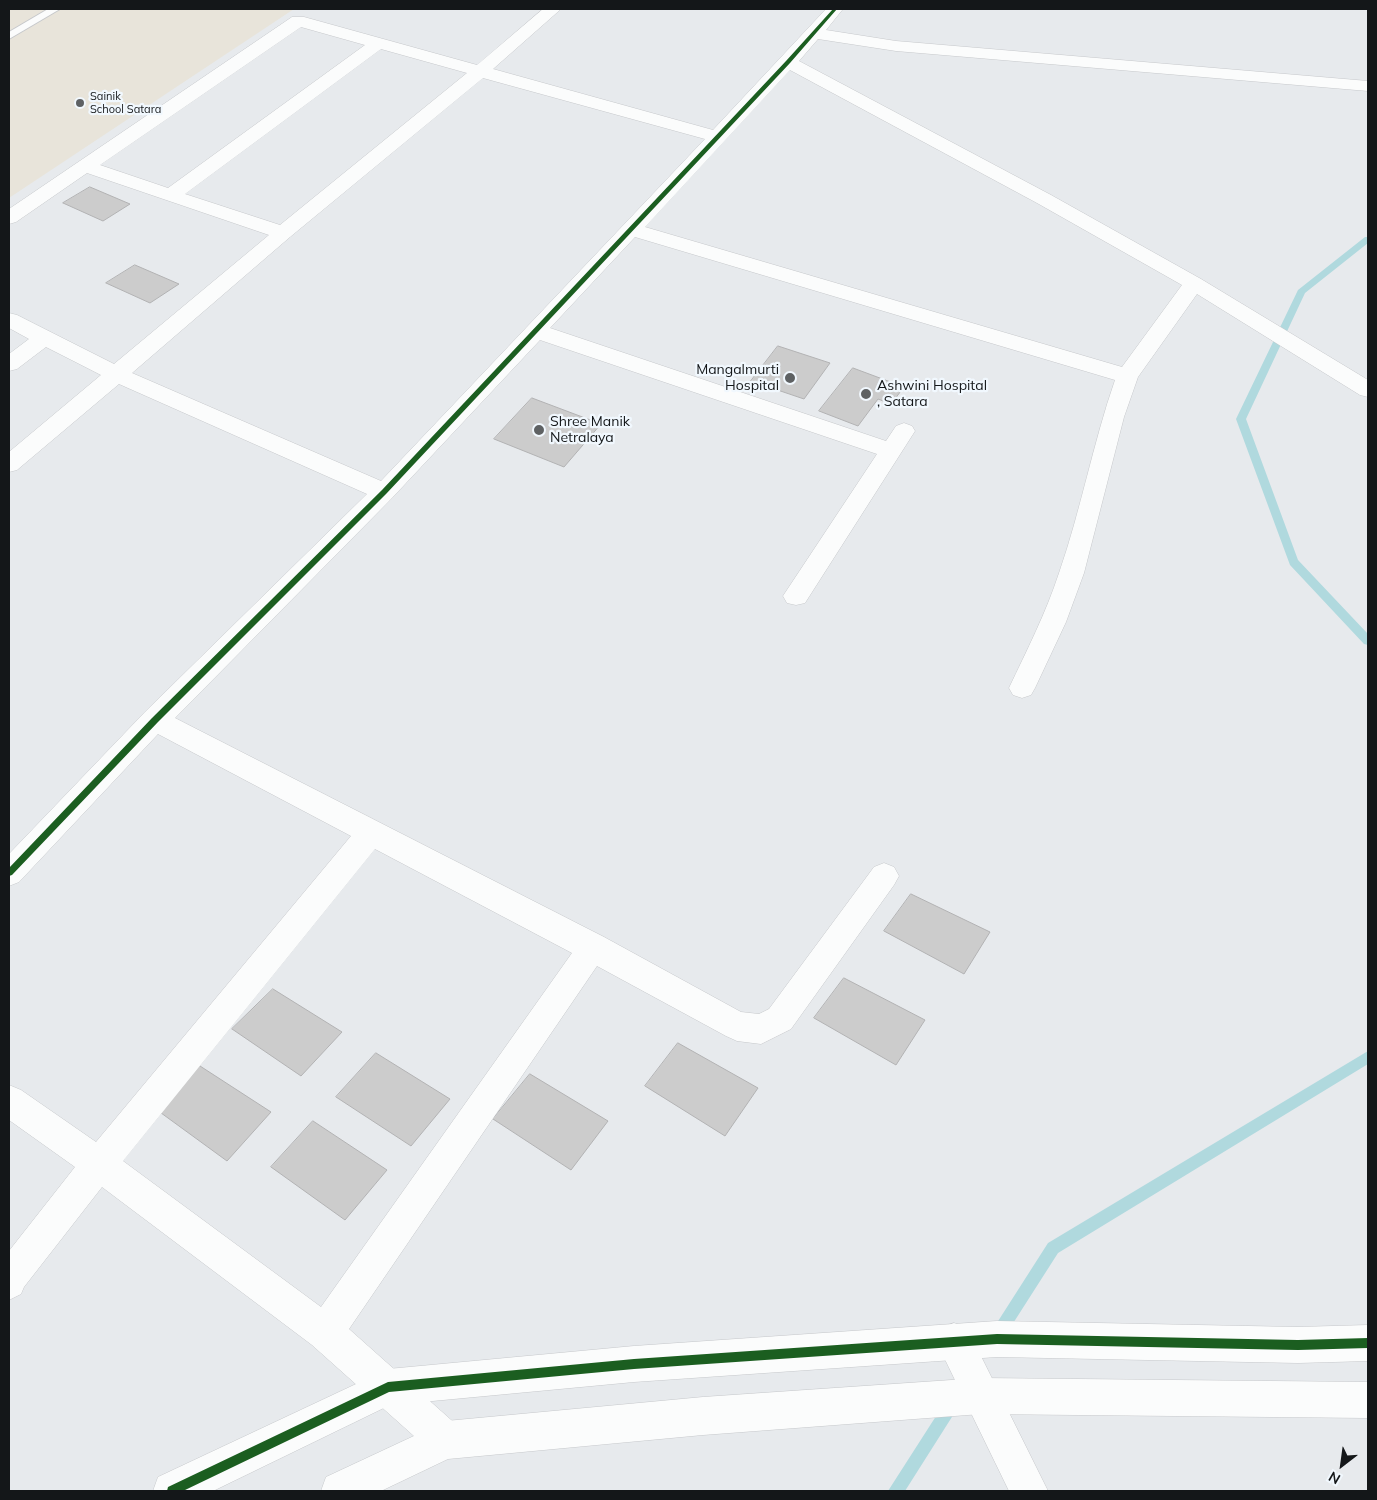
<!DOCTYPE html>
<style>
body{margin:0}
#map{position:relative;width:1377px;height:1500px;overflow:hidden;background:#e7eaed;font-family:Mulish,sans-serif}
canvas{display:block}
.frame{position:absolute;inset:0;border:10px solid #141719;pointer-events:none}
.north{position:absolute;left:1317px;top:1440px;width:50px;height:50px;-webkit-text-stroke:4px #f1f8fe;paint-order:stroke;rotate:210deg;font-size:14px;font-weight:700;line-height:20px;text-align:center;color:#141719}
.north::after{content:'';display:block;margin:auto;width:18px;height:22px;background:#141719;clip-path:polygon(50% 0,100% 100%,50% 72%,0 100%)}
</style>
<div id="map">
<canvas width="1377" height="1500"></canvas>
<div class="frame"></div>
<div class="north">N</div>
</div>
<script>
const g = document.querySelector('canvas').getContext('2d');
g.lineJoin = 'round';
function fillPath(path, color) {
  g.fillStyle = color;
  g.fill(path, 'evenodd');
}
function trace(path, color, width, dash) {
  g.strokeStyle = color;
  g.lineWidth = width;
  g.lineCap = dash ? 'butt' : 'round';
  g.setLineDash(dash || []);
  g.stroke(path);
}
function label(font, color, halo, rows, align = 'center') {
  g.font = font + ' Mulish,sans-serif';
  g.lineWidth = 4.5;
  g.setLineDash([]);
  g.textBaseline = 'middle';
  g.strokeStyle = halo;
  g.fillStyle = color;
  for (const [text, x, y, turn = 0] of rows) {
    g.save();
    g.translate(x, y);
    g.rotate((+turn || 0) * Math.PI / 180);
    g.textAlign = isNaN(turn) ? turn : align;
    if (halo) g.strokeText(text, 0, 0);
    g.fillText(text, 0, 0);
    g.restore();
  }
}
const education = new Path2D(`
 M 9,9 L 294,9 L 9,198 Z`);
const stream = new Path2D(`
 M 1365,237 L 1368,237 L 1368,243 L 1305,293 L 1246,419 L 1298,560 L 1368,634 L 1368,645 L 1364,644 L 1290,565 L 1236,419 L 1298,290 Z
 M 1368,1051 L 1368,1064 L 1058,1253 L 1003,1339 L 998,1341 L 993,1339 L 991,1334 L 993,1329 L 1048,1243 Z
 M 952,1396 L 957,1399 L 960,1404 L 957,1409 L 905,1491 L 888,1491 L 947,1399 Z`);
const building = new Path2D(`
 M 90,187 L 130,204 L 103,221 L 63,203 Z
 M 135,265 L 179,284 L 150,303 L 106,283 Z
 M 778,346 L 830,363 L 804,399 L 751,381 Z
 M 853,368 L 904,387 L 891,404 L 878,399 L 858,426 L 819,411 Z
 M 532,398 L 601,424 L 564,467 L 494,439 Z
 M 911,894 L 990,932 L 964,974 L 884,931 Z
 M 844,978 L 925,1020 L 896,1065 L 814,1018 Z
 M 273,989 L 342,1032 L 301,1076 L 232,1029 Z
 M 678,1043 L 758,1088 L 725,1136 L 645,1086 Z
 M 376,1053 L 450,1099 L 411,1146 L 336,1097 Z
 M 200,1066 L 271,1112 L 227,1161 L 157,1110 Z
 M 530,1074 L 608,1121 L 571,1170 L 493,1119 Z
 M 313,1121 L 387,1170 L 345,1220 L 271,1167 Z`);
const service = new Path2D(`
 M 48,9 L 60,9 L 9,39 L 9,32 Z`);
const minor = new Path2D(`
 M 543,9 L 561,9 L 493,69 L 713,130 L 826,9 L 843,9 L 826,30 L 896,41 L 1368,81 L 1368,91 L 896,51 L 818,39 L 799,61 L 1051,195 L 1201,279 L 1368,380 L 1368,397 L 1360,395 L 1197,294 L 1138,377 L 1124,417 L 1084,573 L 1066,622 L 1035,688 L 1031,695 L 1022,698 L 1013,695 L 1009,688 C 1027,650 1046,613 1059,573 C 1081,510 1093,443 1115,380 L 635,237 L 550,328 L 886,441 L 896,426 L 904,423 L 912,426 L 915,431 L 805,603 L 796,605 L 787,603 L 783,596 L 877,454 L 540,340 L 392,498 L 175,718 L 604,937 L 741,1012 L 759,1014 L 769,1009 L 874,867 L 884,863 L 894,867 L 899,876 L 894,885 L 791,1029 L 761,1044 L 737,1041 L 726,1036 L 597,966 L 349,1329 L 459,1427 L 465,1440 L 459,1453 L 446,1459 L 433,1453 L 312,1345 L 102,1187 L 24,1287 L 21,1294 L 9,1300 L 9,1251 L 75,1167 L 9,1120 L 9,1085 L 21,1090 L 96,1142 L 351,836 L 158,734 L 19,882 L 9,886 L 9,854 L 145,712 L 367,494 L 119,384 L 17,470 L 9,472 L 9,452 L 101,375 L 46,347 L 17,369 L 9,371 L 9,354 L 29,339 L 9,328 L 9,313 L 17,315 L 114,364 L 269,235 L 87,173 L 16,222 L 9,224 L 9,209 L 292,17 L 304,17 L 477,65 ZM 301,27 L 365,45 L 168,188 L 100,165 ZM 381,49 L 467,73 L 280,225 L 185,194 ZM 790,70 L 1037,203 L 1182,285 L 1122,367 L 645,227 ZM 483,78 L 705,139 L 381,481 L 132,373 L 290,237 ZM 375,849 L 572,953 L 321,1307 L 123,1161 Z
 M 954,1323 L 967,1328 L 1048,1491 L 1009,1491 L 936,1341 L 941,1328 Z`);
const tertiary = new Path2D(`
 M 997,1321 L 1298,1327 L 1368,1325 L 1368,1361 L 1298,1363 L 997,1357 L 634,1382 L 390,1405 L 213,1491 L 153,1491 L 158,1477 L 388,1369 L 634,1346 Z
 M 981,1378 L 1368,1382 L 1368,1418 L 981,1414 L 703,1435 L 448,1459 L 381,1491 L 321,1491 L 326,1477 L 446,1421 L 703,1397 Z`);
const cycleway = new Path2D(`
 M 833,9 L 837,9 L 790,63 L 386,494 L 158,722 L 12,875 L 9,876 L 9,868 L 152,718 L 382,490 L 786,61 Z
 M 997,1334 L 1298,1340 L 1368,1338 L 1368,1348 L 1298,1350 L 997,1344 L 634,1369 L 389,1392 L 183,1491 L 167,1491 L 168,1487 L 388,1382 L 634,1359 Z`);
const markers = [
 [80,103,5,"#5e6163"],
 [790,378,6,"#5e6163"],
 [866,394,6,"#5e6163"],
 [539,430,6,"#5e6163"]
];
const farPoinames = [
 ["Sainik",90,97],
 ["School Satara",90,110]
];
const poiNames = [
 ["Mangalmurti",779,370,"right"],
 ["Hospital",779,386,"right"],
 ["Ashwini Hospital",877,386],
 [", Satara",877,402],
 ["Shree Manik",550,422],
 ["Netralaya",550,438]
];
fillPath(education, '#e8e4da');
fillPath(stream, '#b0d9de');
fillPath(building, '#ccc');
trace(building, '#b2b2b3', 1);
trace(service, '#c6c8cb', 2);
trace(minor, '#c6c8cb', 1);
trace(tertiary, '#c6c8cb', 1);
fillPath(service, '#fbfcfc');
fillPath(minor, '#fbfcfc');
fillPath(tertiary, '#fbfcfc');
fillPath(cycleway, '#1b5e20');
for (const [x, y, r, color] of markers) {
  const dot = new Path2D();
  dot.arc(x, y, r, 0, 2 * Math.PI);
  g.fillStyle = color;
  g.fill(dot);
  trace(dot, '#f1f8fe', 2);
}
label('11px', '#141719', '#f1f8fe', farPoinames, 'left');
label('14px', '#141719', '#f1f8fe', poiNames, 'left');
</script>
